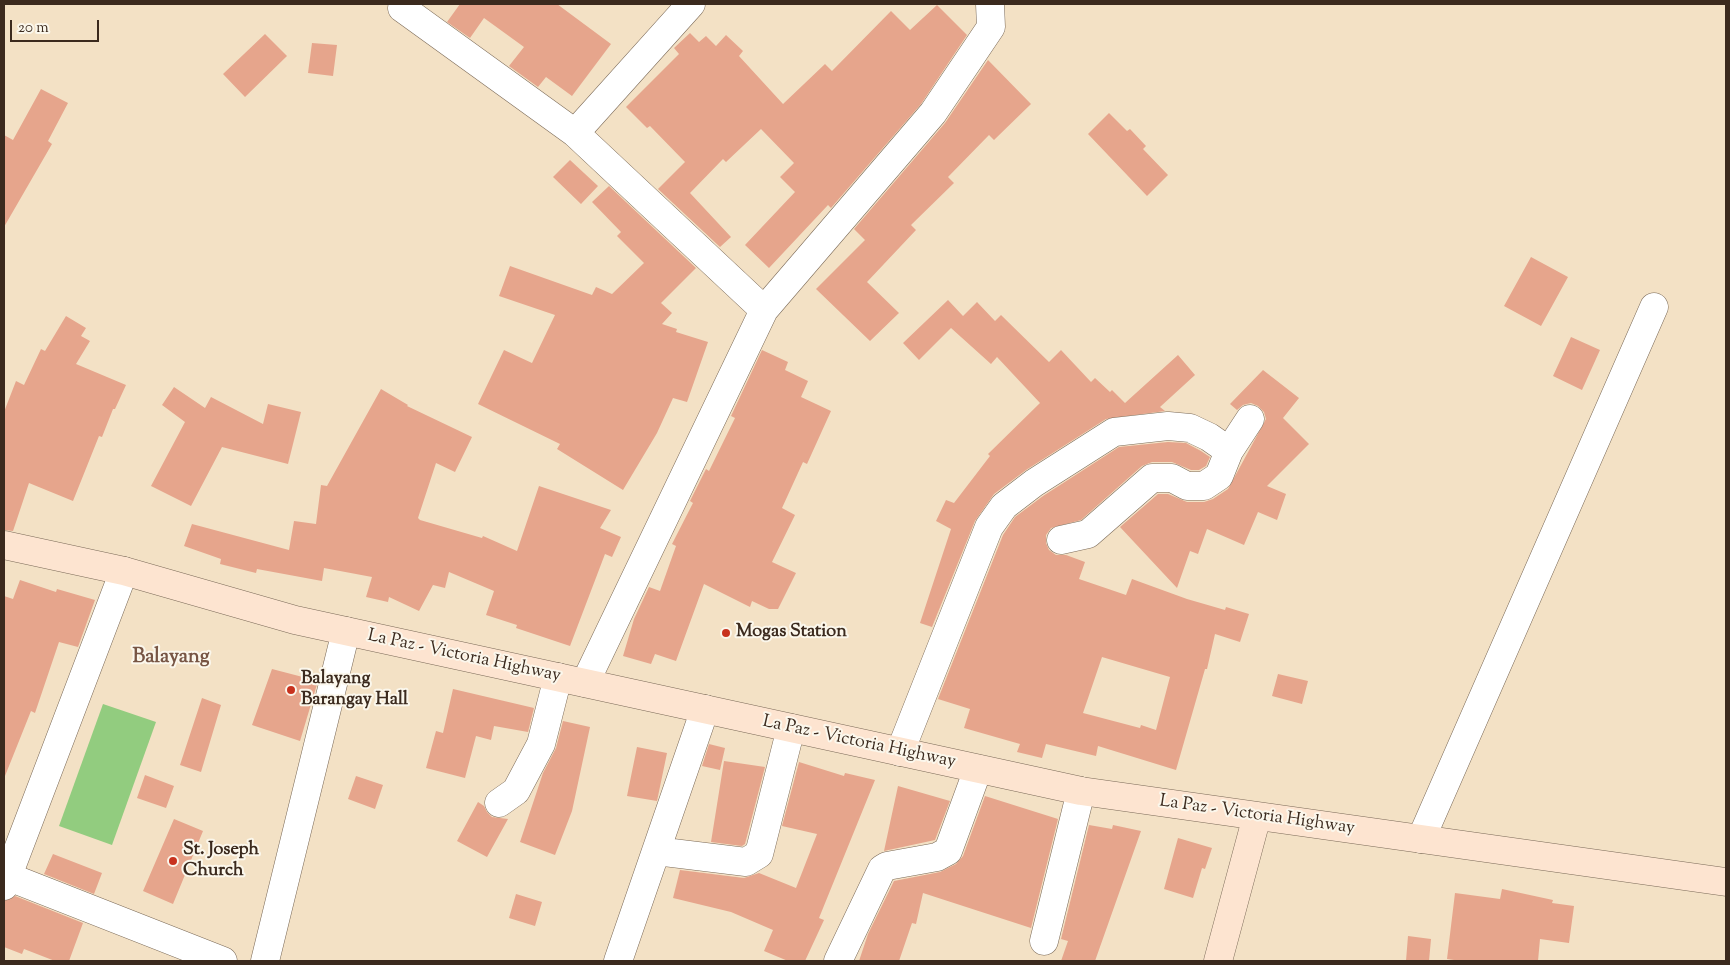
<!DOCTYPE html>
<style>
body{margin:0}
#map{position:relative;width:1730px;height:965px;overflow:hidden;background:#f3e1c5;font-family:"Sorts Mill Goudy",serif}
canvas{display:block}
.frame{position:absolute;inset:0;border:5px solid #3b2a1e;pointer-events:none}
.scale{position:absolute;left:10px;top:20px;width:89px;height:22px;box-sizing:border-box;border:2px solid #3b2a1e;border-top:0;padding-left:6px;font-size:15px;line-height:18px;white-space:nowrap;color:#3b2a1e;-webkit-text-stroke:4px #fbf7ec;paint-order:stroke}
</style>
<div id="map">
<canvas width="1730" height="965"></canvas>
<div class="frame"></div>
<div class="scale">20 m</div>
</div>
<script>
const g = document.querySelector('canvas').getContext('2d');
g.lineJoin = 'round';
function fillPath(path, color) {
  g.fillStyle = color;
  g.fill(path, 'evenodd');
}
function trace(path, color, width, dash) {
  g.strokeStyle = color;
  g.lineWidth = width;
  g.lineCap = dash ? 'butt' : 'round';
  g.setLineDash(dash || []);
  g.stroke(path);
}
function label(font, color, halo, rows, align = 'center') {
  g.font = font + ' "Sorts Mill Goudy",serif';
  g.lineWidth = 4;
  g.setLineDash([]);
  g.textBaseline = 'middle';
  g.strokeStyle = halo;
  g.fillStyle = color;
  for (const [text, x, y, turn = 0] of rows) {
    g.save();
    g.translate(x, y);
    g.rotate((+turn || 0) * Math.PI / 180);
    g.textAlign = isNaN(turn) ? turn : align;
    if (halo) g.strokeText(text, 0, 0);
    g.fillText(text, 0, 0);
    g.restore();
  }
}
const green = new Path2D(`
 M 103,704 L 156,722 L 112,845 L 59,826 Z`);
const building = new Path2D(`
 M 460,4 L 557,4 L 611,44 L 572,96 L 546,77 L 538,87 L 509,66 L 524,47 L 484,18 L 470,38 L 447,22 Z
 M 937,5 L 967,35 L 921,104 L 831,208 L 828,205 L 769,268 L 745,245 L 795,192 L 780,177 L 794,163 L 761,129 L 726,162 L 723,159 L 690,193 L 731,237 L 720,247 L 658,189 L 685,162 L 650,126 L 647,128 L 626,107 L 679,54 L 674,48 L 690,33 L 699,42 L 706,36 L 716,46 L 726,35 L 743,51 L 739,56 L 783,104 L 825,64 L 832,71 L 891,11 L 910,30 Z
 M 265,34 L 287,56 L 245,97 L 223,74 Z
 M 312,43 L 337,45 L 333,76 L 308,73 Z
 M 988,60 L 1031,104 L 994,140 L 989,135 L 948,177 L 954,183 L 911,225 L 916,230 L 867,282 L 899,313 L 870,341 L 816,289 L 865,240 L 854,229 L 945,123 Z
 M 41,89 L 68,103 L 48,141 L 52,144 L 4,227 L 4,135 L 13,140 Z
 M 1109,113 L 1127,131 L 1130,129 L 1146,146 L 1143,149 L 1168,175 L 1147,196 L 1088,134 Z
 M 570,160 L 598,186 L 581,204 L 553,177 Z
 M 609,186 L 696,268 L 661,303 L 672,313 L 662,324 L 677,329 L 676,332 L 708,342 L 687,402 L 673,398 L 657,433 L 623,490 L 557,449 L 560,444 L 478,404 L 504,350 L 532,363 L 555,315 L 499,296 L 510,266 L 592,295 L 596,287 L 612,294 L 644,263 L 617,236 L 621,232 L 592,202 Z
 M 1531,257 L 1568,277 L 1541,326 L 1504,306 Z
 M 948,300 L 963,316 L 977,302 L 995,321 L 1001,315 L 1049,362 L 1061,350 L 1091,382 L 1095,378 L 1110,392 L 1112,390 L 1125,403 L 1178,355 L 1195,375 L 1160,407 L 1165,411 L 1106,419 L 1026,470 L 994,494 L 975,521 L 932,627 L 920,623 L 951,529 L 936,521 L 946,500 L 954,503 L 990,456 L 988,454 L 1040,403 L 997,357 L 991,364 L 951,328 L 919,360 L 903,343 Z
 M 66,316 L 86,328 L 81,336 L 90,341 L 76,364 L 126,385 L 115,409 L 113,409 L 102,437 L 99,436 L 73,501 L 29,483 L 13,531 L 4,530 L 4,412 L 16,381 L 24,385 L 41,349 L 45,351 Z
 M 1571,337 L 1600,350 L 1582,390 L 1553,376 Z
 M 762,350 L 788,362 L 785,370 L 808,381 L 801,397 L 831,411 L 807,464 L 803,462 L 782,508 L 795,515 L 772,562 L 796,573 L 778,609 L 769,609 L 752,601 L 750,607 L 704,584 L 676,661 L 655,654 L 651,664 L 623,656 L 634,619 L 649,587 L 660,591 L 676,546 L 672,544 L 693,503 L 690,501 L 706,469 L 709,471 L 735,418 L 731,416 Z
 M 1263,370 L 1299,398 L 1283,418 L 1309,444 L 1267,486 L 1286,494 L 1277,520 L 1258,512 L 1244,545 L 1207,529 L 1198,554 L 1190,551 L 1177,588 L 1120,527 L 1158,494 L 1168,494 L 1187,502 L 1204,502 L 1213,499 L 1228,489 L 1266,419 L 1264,412 L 1258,406 L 1251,403 L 1243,405 L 1237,410 L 1230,404 Z
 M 174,387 L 205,408 L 211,397 L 263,424 L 268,404 L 301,412 L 288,464 L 222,447 L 191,506 L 151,486 L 185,422 L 162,405 Z
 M 381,389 L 408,405 L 407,406 L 472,437 L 455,472 L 436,463 L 418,518 L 420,520 L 482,538 L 483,536 L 517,551 L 539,486 L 611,510 L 600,528 L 621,537 L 612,557 L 605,554 L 570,646 L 516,628 L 517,625 L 486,615 L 494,591 L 449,572 L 445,588 L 433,585 L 419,611 L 389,597 L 388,602 L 366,597 L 372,577 L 324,568 L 322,581 L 257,569 L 256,573 L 220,564 L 221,559 L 184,546 L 192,524 L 289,550 L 294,521 L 316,524 L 321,485 L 327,486 Z
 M 1168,442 L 1186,443 L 1201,451 L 1210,457 L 1206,466 L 1199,470 L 1191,470 L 1172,462 L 1152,462 L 1142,466 L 1081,520 L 1051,528 L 1046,535 L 1046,543 L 1049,550 L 1056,555 L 1066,555 L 1085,562 L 1079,579 L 1126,595 L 1132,579 L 1187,599 L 1225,610 L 1226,607 L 1249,614 L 1240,642 L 1215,634 L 1207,669 L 1205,669 L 1176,770 L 1098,746 L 1096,756 L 1046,744 L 1042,758 L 1017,752 L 1020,744 L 964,728 L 970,709 L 938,699 L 1003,535 L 1015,517 L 1043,496 L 1119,447 ZM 1102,657 L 1170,677 L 1156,730 L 1141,725 L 1140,728 L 1083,713 Z
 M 20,580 L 56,592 L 57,589 L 95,600 L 78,647 L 59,642 L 35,713 L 31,711 L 5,776 L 4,596 L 13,599 Z
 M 272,669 L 318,681 L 300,741 L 252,725 Z
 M 1278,674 L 1308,681 L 1302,704 L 1272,696 Z
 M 453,689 L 534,708 L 528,732 L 494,726 L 491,740 L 476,736 L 465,778 L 426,768 L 436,731 L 443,733 Z
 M 202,698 L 221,705 L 201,772 L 180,765 Z
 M 563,721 L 590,727 L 572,811 L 555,855 L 520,842 L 543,773 L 556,748 Z
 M 709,744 L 725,748 L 720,770 L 702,766 Z
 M 637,747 L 667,753 L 657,801 L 627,796 Z
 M 724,761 L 765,767 L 745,844 L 742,846 L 711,842 Z
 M 799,762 L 844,776 L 845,773 L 875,780 L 819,918 L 824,920 L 805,961 L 788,961 L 764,951 L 773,930 L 731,912 L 673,898 L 680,870 L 744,878 L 759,873 L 796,888 L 817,834 L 782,826 Z
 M 145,775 L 174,786 L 166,808 L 137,798 Z
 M 356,776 L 383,785 L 375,809 L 348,799 Z
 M 898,786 L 950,801 L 935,840 L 884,851 Z
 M 985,796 L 1058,819 L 1031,928 L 923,893 L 916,924 L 912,923 L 899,961 L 859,961 L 868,934 L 894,881 L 940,872 L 956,864 L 963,856 Z
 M 478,802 L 484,806 L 487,812 L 492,817 L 508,819 L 487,857 L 457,841 Z
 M 174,819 L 203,831 L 173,904 L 143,891 Z
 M 1089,825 L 1112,829 L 1113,825 L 1141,831 L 1095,961 L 1061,961 L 1068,941 L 1061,939 Z
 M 1178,838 L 1212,848 L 1205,869 L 1202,868 L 1193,898 L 1164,889 Z
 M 53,854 L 102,873 L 94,894 L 44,874 Z
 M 1502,889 L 1553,900 L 1552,903 L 1574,906 L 1569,943 L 1540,939 L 1538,961 L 1461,961 L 1447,959 L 1455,893 L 1500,899 Z
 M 516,894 L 542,902 L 535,926 L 509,918 Z
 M 15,896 L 83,923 L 69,961 L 55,961 L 24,949 L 22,954 L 4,947 L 4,901 Z
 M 1408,936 L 1431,939 L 1429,961 L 1406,961 Z`);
const street = new Path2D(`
 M 691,4 L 575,133 L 764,310
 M 402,8 L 575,133
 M 1061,540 L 1088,534 L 1152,478 L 1172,478 L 1187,486 L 1204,486 L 1219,476 L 1229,451 L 1250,419
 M 585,683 L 764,310 L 933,113 L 991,27 L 990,4
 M 900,752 L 989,527 L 1004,506 L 1034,483 L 1114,432 L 1168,426 L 1190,428 L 1209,437 L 1229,451
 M 499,803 L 516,791 L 541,744 L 558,677
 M 1421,839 L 1654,307
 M 656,851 L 746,862 L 759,854 L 791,728
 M 4,875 L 223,961
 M 4,886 L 124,571
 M 1044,941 L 1081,791
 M 265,961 L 346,631
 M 618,961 L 705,709
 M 838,961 L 882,869 L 887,866 L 937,857 L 948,851 L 978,769`);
const secondary = new Path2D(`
 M 4,545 L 124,571 L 295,620 L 1081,791 L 1726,882
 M 1218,961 L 1257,816`);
const markers = [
 [726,633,5,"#c8321e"],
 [291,690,5,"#c8321e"],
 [173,861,5,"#c8321e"]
];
const poiNames = [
 ["Mogas Station",736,633],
 ["Balayang",301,680],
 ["Barangay Hall",301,701],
 ["St. Joseph",183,851],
 ["Church",183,872]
];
const streetNames = [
 ["La Paz - Victoria Highway",464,657,12],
 ["La Paz - Victoria Highway",859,743,12],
 ["La Paz - Victoria Highway",1257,816,8]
];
const quarterNames = [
 ["Balayang",171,659]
];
fillPath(green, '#92cc7f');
fillPath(building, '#e6a58c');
trace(street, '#7b6a58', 29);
trace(secondary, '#7b6a58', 29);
trace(street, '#fff', 28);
trace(secondary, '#fde4d0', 28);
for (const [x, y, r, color] of markers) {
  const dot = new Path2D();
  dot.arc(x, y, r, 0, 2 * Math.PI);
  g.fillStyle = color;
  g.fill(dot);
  trace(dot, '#fbf7ec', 2);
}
label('bold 18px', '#3b2a1e', '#fbf7ec', poiNames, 'left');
label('18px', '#3b2a1e', '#fbf7ec', streetNames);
label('bold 20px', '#754', '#fbf7ec', quarterNames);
</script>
